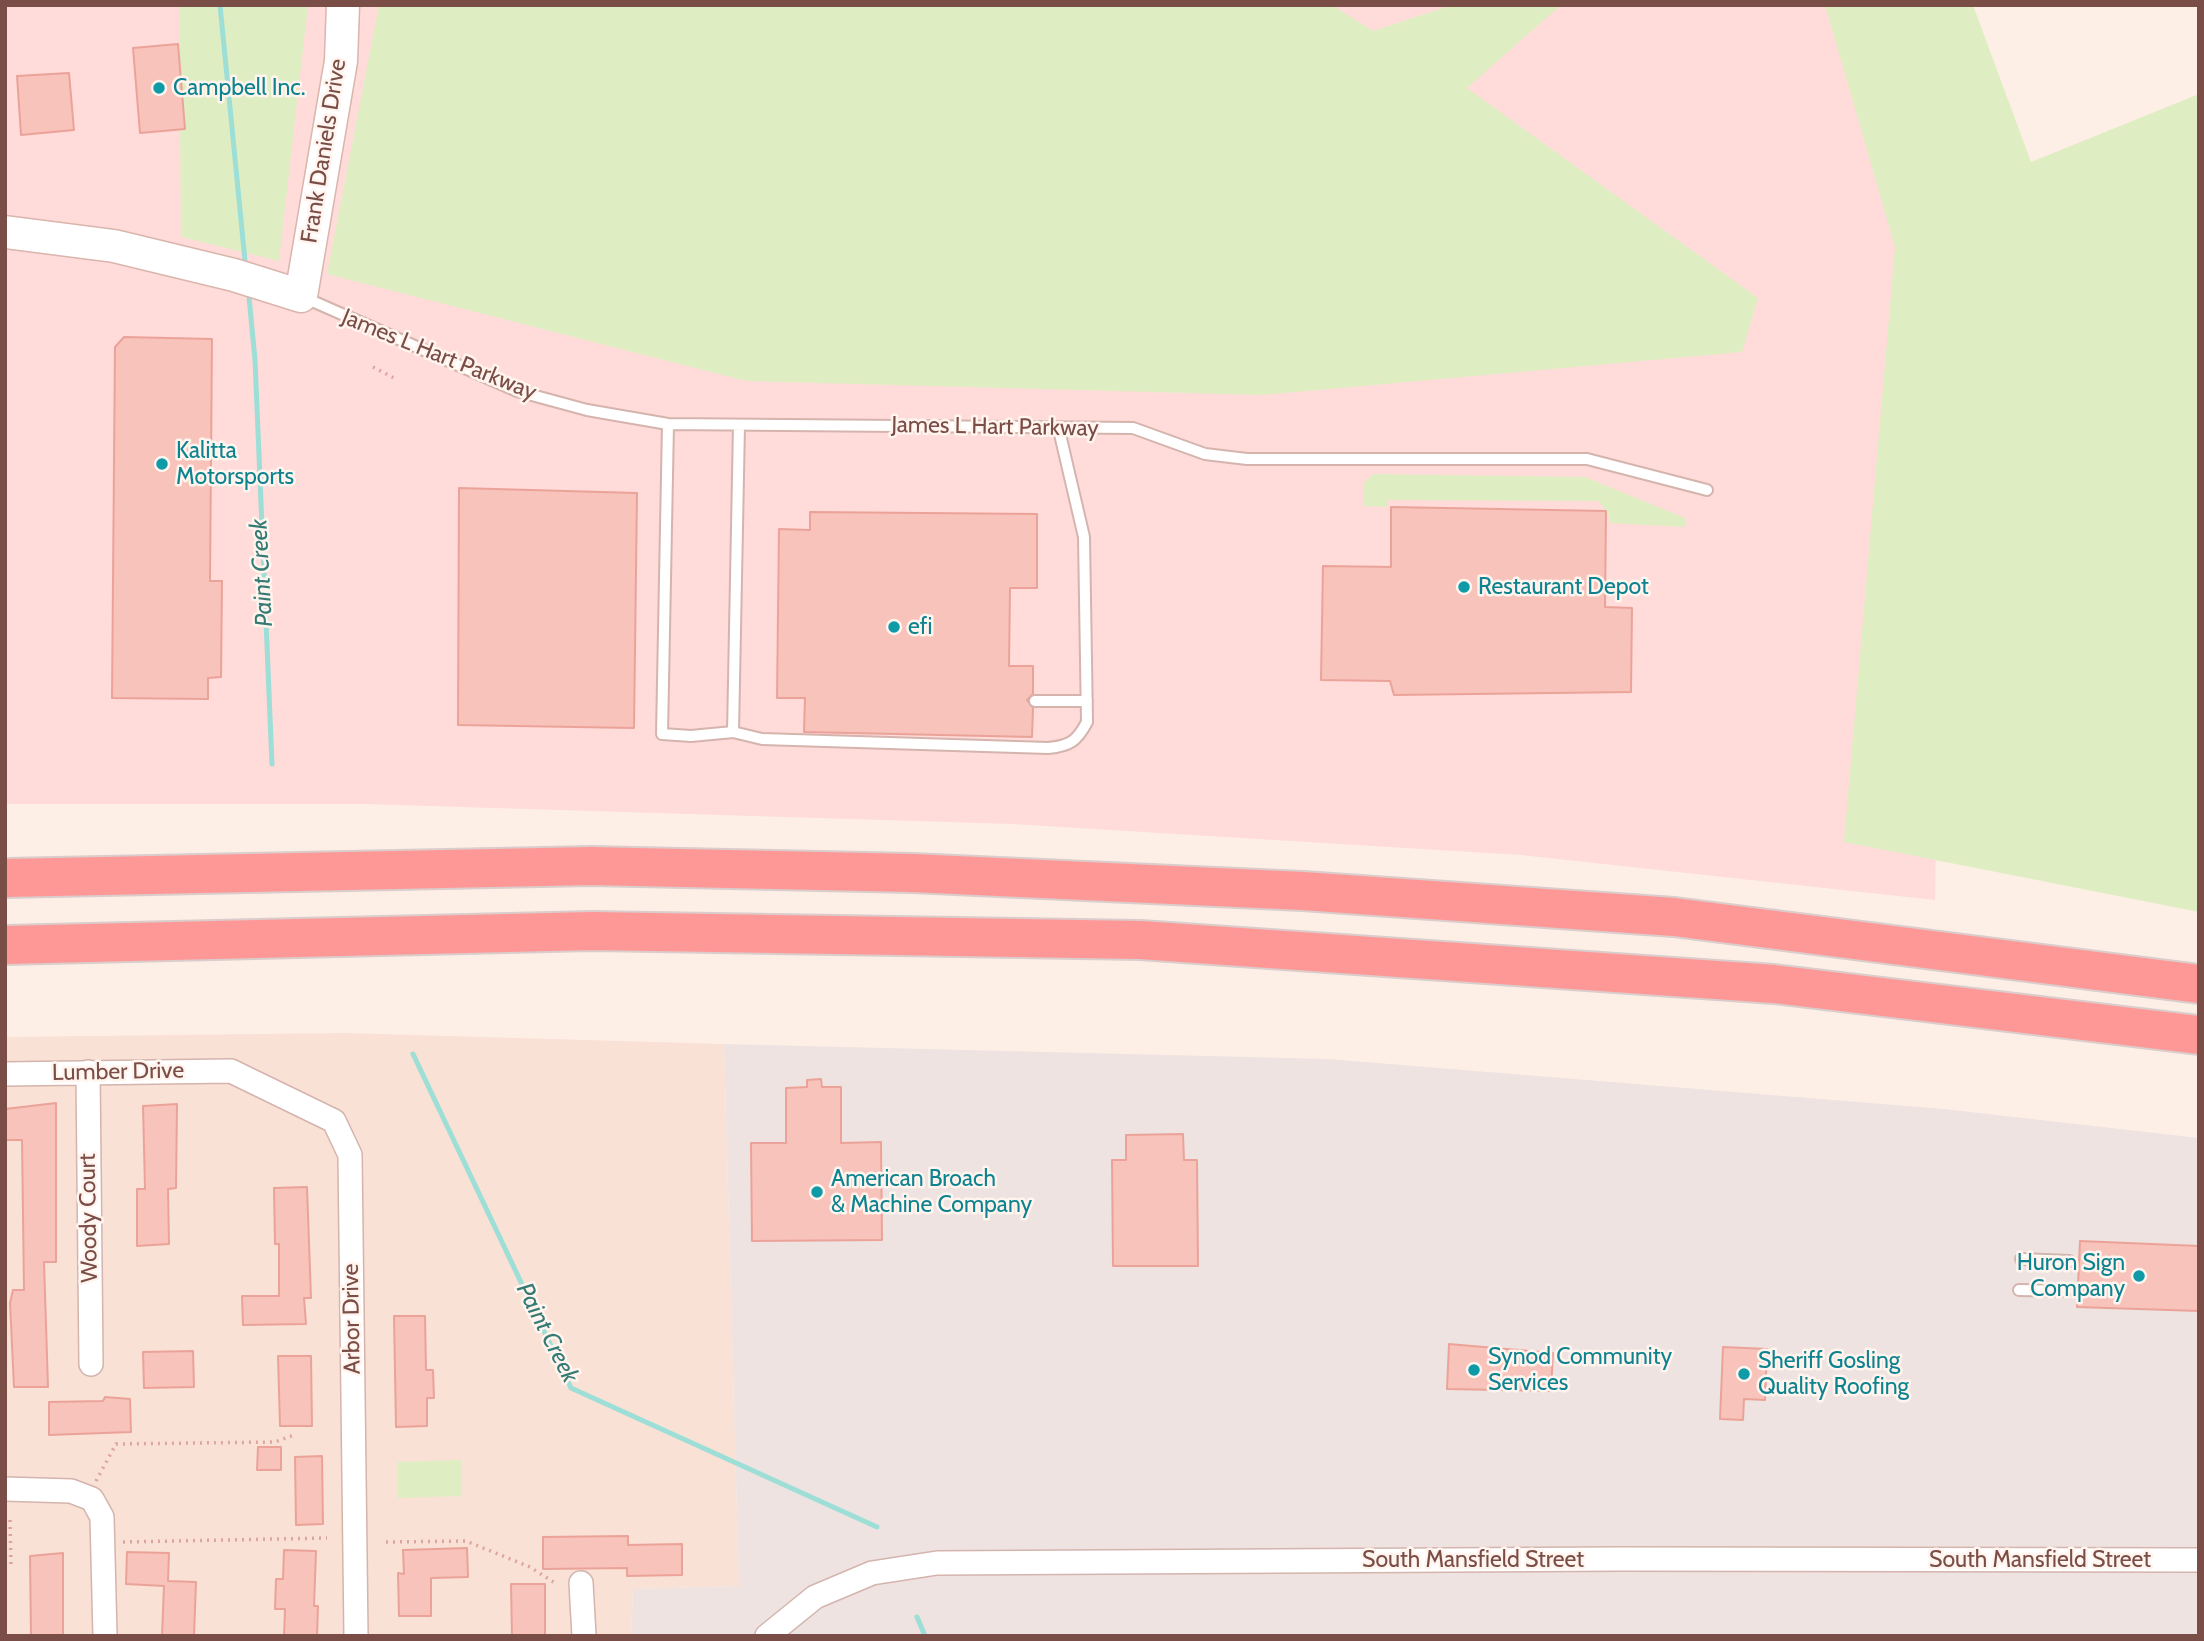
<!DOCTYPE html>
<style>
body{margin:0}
#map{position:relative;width:2204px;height:1641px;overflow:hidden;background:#feefe6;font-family:Cabin,sans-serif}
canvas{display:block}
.frame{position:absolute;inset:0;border:7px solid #7b4d47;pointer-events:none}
</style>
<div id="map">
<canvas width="2204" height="1641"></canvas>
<div class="frame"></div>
</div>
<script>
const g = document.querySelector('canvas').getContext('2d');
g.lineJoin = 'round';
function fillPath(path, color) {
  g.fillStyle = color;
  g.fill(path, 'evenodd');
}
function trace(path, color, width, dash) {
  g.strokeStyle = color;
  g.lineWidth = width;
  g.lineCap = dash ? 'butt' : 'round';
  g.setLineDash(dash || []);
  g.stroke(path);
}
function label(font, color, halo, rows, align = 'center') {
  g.font = font + ' Cabin,sans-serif';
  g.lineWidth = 5;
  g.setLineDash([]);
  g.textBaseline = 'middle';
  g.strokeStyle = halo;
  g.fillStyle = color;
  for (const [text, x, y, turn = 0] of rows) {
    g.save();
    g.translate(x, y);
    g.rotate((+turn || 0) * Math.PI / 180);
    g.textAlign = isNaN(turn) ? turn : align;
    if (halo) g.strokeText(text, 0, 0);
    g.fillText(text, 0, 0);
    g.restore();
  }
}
const residential = new Path2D(`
 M 345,1033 L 724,1044 L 739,1586 L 633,1589 L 631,1636 L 5,1636 L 5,1037 Z`);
const commercial = new Path2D(`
 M 5,5 L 1878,5 L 1944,322 L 1935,900 L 1521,855 L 1012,824 L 365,804 L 5,804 Z`);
const industrial = new Path2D(`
 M 724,1044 L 1328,1059 L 1944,1109 L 2199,1138 L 2199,1636 L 631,1636 L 633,1589 L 739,1586 Z`);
const green = new Path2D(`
 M 179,5 L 308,5 L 279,261 L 181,237 Z
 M 379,5 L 1332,5 L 1373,31 L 1452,5 L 1561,5 L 1467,88 L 1758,298 L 1742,352 L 1262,395 L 746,381 L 327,274 Z
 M 1825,5 L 1973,5 L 2031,162 L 2199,94 L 2199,912 L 1844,842 L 1895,247 Z
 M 1373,474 L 1585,477 L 1685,518 L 1685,527 L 1610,523 L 1610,517 L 1599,501 L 1388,500 L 1387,507 L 1363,506 L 1363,484 Z
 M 461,1460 L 462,1496 L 398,1498 L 398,1462 Z`);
const stream = new Path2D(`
 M 220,5 L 245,261
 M 249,297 L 255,360 L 272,764
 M 413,1054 L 571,1388 L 877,1527
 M 917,1617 L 925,1636`);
const building = new Path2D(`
 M 178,44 L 185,129 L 140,133 L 133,48 Z
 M 69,73 L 74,130 L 21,135 L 17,76 Z
 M 124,337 L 212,339 L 210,581 L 222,581 L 221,677 L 208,678 L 208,699 L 112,698 L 115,347 Z
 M 459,488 L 637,493 L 634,728 L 458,725 Z
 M 1391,507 L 1606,511 L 1605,607 L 1632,608 L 1631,692 L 1394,695 L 1390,681 L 1321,680 L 1323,566 L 1391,567 Z
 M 810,512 L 1037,514 L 1037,588 L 1010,588 L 1009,666 L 1033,666 L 1033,694 L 1027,700 L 1033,708 L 1032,737 L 804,732 L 805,698 L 777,698 L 779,529 L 810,530 Z
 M 821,1079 L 822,1087 L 841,1087 L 841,1143 L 881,1142 L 882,1240 L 752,1241 L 751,1143 L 786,1143 L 786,1088 L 807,1087 L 807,1080 Z
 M 56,1103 L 56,1262 L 44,1262 L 48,1387 L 14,1387 L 10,1303 L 13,1290 L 24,1290 L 22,1140 L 5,1140 L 5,1109 Z
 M 177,1104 L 176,1188 L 168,1189 L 169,1244 L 137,1246 L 137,1189 L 145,1189 L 143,1106 Z
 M 1183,1134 L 1184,1160 L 1197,1160 L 1198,1266 L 1113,1266 L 1112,1160 L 1126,1160 L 1126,1135 Z
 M 307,1187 L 311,1298 L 304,1298 L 306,1324 L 243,1325 L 242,1296 L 279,1296 L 279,1244 L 275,1244 L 274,1188 Z
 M 2080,1241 L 2199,1246 L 2199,1311 L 2077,1307 Z
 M 394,1316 L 425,1316 L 426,1370 L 433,1370 L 434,1398 L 427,1398 L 427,1426 L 396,1427 Z
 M 1449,1344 L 1553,1353 L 1551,1391 L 1447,1389 Z
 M 1723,1347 L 1767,1349 L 1765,1400 L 1744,1399 L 1743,1420 L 1720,1419 Z
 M 193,1351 L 194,1387 L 144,1388 L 143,1352 Z
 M 278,1356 L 311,1356 L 312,1426 L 280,1426 Z
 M 105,1397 L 130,1399 L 131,1432 L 49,1435 L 49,1402 L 103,1401 Z
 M 258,1447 L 281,1447 L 281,1470 L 257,1470 Z
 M 322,1456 L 323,1524 L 296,1525 L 295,1457 Z
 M 628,1536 L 628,1545 L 682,1544 L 682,1575 L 627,1576 L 627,1568 L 543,1569 L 543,1537 Z
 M 467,1548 L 468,1577 L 431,1578 L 431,1616 L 399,1616 L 398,1573 L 404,1574 L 403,1550 Z
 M 284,1550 L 316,1551 L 314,1606 L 318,1606 L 317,1636 L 284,1636 L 285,1609 L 275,1609 L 276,1579 L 283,1579 Z
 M 127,1552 L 169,1553 L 168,1581 L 196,1582 L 194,1636 L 162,1636 L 164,1586 L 126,1584 Z
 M 63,1553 L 63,1636 L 31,1636 L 30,1556 Z
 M 511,1584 L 545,1584 L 545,1636 L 512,1636 Z`);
const path = new Path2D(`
 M 373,367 L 396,379
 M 96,1481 L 116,1444 L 275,1442 L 294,1435
 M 123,1542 L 327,1538
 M 386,1542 L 466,1541 L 530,1567 L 555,1583
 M 5,1565 L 11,1565 L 10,1520`);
const lane = new Path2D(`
 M 303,297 L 517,391 L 587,410 L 668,424 L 1133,428 L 1205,454 L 1247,459 L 1587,459 L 1707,490
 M 668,424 L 662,734 L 691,736 L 733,732 L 739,425
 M 1035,701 L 1087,701
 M 733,732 L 762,739 L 1048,748 C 1070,746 1077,741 1087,722 L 1084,537 L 1059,430
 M 2021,1259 L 2069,1261
 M 2019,1290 L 2066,1291`);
const street = new Path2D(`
 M 88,1072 L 91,1364
 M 5,1074 L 231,1071 L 334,1121 L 350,1155 L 356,1636
 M 5,1489 L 71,1491 L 92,1499 L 102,1517 L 105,1636
 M 581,1583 L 584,1636
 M 767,1636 L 815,1597 L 872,1573 L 937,1563 L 1620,1559 L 2199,1560`);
const secondary = new Path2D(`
 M 5,232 L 114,246 L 234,275 L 301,296 L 341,61 L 343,5`);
const highway = new Path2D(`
 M 5,878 L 591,866 L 912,873 L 1303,891 L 1674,917 L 2199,984
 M 5,945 L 592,931 L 1140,940 L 1774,984 L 2199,1035`);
const markers = [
 [159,88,7,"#0f9aa8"],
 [162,464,7,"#0f9aa8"],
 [1464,587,7,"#0f9aa8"],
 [894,627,7,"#0f9aa8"],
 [817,1192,7,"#0f9aa8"],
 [2139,1276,7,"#0f9aa8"],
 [1474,1370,7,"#0f9aa8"],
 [1744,1374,7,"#0f9aa8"]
];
const cultureNames = [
 ["Campbell Inc.",173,88],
 ["Kalitta",176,451],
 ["Motorsports",176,477],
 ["Restaurant Depot",1478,587],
 ["efi",908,627],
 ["American Broach",831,1179],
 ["& Machine Company",831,1205],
 ["Huron Sign",2125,1263,"right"],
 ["Company",2125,1289,"right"],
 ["Synod Community",1488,1357],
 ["Services",1488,1383],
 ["Sheriff Gosling",1758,1361],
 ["Quality Roofing",1758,1387]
];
const streetNames = [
 ["Frank Daniels Drive",324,151,-81],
 ["James L Hart Parkway",439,355,22],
 ["James L Hart Parkway",995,427,1],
 ["Lumber Drive",118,1072,-1],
 ["Woody Court",89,1218,-91],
 ["Arbor Drive",352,1319,-91],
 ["South Mansfield Street",1473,1560],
 ["South Mansfield Street",2040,1560]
];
const waterNames = [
 ["Paint Creek",262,573,-93],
 ["Paint Creek",547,1333,63]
];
fillPath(residential, '#f9e1d6');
fillPath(commercial, '#ffdbd9');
fillPath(industrial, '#eee3e0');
fillPath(green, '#dfeec2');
trace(stream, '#9dded7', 5);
fillPath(building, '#f7c3bb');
trace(building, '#eba399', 2);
trace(lane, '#d4b4ad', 14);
trace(street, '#d4b4ad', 26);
trace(secondary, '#dab5ac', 35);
trace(highway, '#dacdcb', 42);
trace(path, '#dca59d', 3.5, [2, 5]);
trace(lane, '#fff', 10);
trace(street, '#fff', 23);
trace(secondary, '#fff', 32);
trace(highway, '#fe9897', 38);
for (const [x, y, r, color] of markers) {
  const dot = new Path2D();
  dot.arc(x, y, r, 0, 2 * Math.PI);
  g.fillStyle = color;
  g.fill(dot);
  trace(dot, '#fff4ee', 2.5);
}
label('23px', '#0d838f', '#fff4ee', cultureNames, 'left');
label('23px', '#7b4d47', '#fff4ee', streetNames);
label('italic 24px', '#367a74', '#fff4ee', waterNames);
</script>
